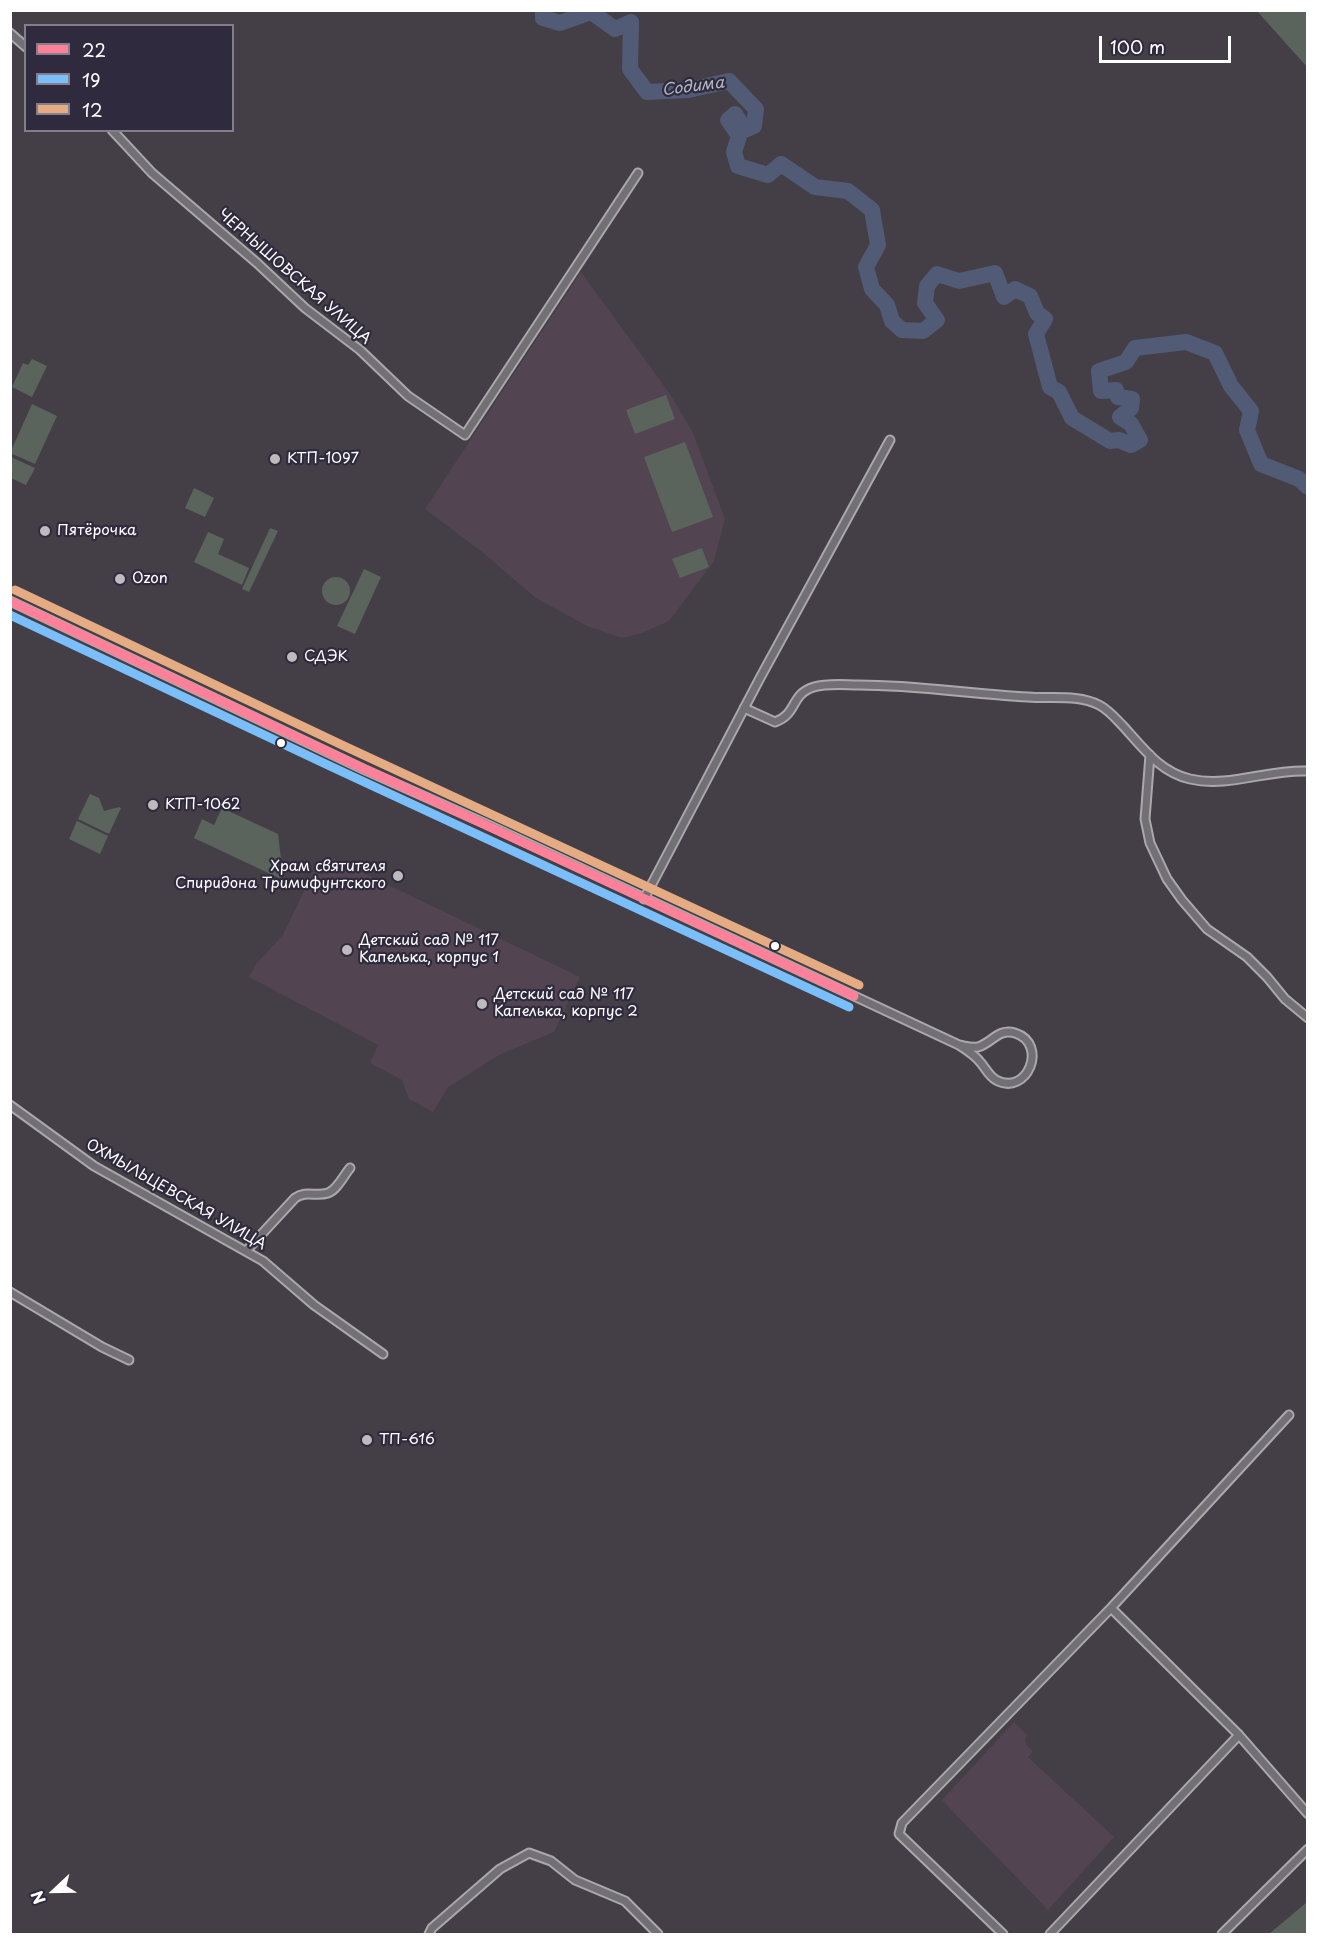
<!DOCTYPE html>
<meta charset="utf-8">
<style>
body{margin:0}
#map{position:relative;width:1318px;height:1945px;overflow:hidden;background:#443e46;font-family:"Playpen Sans",sans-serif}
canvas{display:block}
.frame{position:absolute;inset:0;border:12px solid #fff;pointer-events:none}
.legend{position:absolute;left:24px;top:24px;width:210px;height:108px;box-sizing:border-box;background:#2f2a3d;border:2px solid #827f8b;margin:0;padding:8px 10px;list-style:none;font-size:18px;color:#fff}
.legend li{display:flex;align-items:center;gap:12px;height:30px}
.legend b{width:30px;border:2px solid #827f8b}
.north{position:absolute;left:24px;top:1861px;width:60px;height:60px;-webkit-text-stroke:4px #2f2a3d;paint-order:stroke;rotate:248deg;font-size:16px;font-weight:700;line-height:24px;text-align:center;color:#fff}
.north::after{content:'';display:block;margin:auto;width:21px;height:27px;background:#fff;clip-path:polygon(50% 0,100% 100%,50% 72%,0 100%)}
.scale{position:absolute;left:1099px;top:36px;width:132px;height:27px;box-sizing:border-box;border:3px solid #fff;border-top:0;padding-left:8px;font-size:18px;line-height:21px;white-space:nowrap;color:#fff;-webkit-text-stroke:4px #2f2a3d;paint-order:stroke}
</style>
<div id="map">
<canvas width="1318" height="1945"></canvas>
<div class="frame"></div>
<ul class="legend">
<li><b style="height:8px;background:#ff8098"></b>22</li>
<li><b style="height:8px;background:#7abffc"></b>19</li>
<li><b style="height:8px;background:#e5ac83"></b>12</li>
</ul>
<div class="north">N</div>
<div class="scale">100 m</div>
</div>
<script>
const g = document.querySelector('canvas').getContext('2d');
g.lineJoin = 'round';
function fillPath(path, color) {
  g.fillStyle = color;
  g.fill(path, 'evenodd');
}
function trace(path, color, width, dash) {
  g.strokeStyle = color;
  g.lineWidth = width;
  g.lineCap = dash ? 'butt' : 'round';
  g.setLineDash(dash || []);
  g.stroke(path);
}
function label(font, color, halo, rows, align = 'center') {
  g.font = font + ' "Playpen Sans",sans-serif';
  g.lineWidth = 4.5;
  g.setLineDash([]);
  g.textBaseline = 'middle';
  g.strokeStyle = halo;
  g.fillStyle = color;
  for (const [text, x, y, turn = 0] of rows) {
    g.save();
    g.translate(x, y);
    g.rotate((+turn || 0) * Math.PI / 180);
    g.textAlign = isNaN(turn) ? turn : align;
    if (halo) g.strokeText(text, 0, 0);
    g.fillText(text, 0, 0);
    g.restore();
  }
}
const built = new Path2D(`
 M 581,272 L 670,394 L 693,433 L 725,519 L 714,561 L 669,621 L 642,633 L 622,638 L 587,626 L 536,598 L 482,552 L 425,509 Z
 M 332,858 L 580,977 L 554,1032 L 501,1054 L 448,1087 L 433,1112 L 409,1099 L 402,1080 L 370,1063 L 378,1045 L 249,977 L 256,964 L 283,935 L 314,870 L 323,875 Z
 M 1014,1722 L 1027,1735 L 1025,1738 L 1026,1745 L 1033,1751 L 1028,1757 L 1114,1837 L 1048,1910 L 942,1800 Z`);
const green = new Path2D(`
 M 1257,11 L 1307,11 L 1307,67 Z
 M 32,359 L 47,366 L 32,397 L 12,387 L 23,363 L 28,365 Z
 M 666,395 L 675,419 L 635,434 L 626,410 Z
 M 32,404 L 57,416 L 35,464 L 10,453 Z
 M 685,442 L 713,517 L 672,532 L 644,457 Z
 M 11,457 L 35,468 L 26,485 L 11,478 Z
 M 194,488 L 214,498 L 205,517 L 185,508 Z
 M 270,528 L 278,531 L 249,592 L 242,589 Z
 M 208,532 L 224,539 L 218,554 L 249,568 L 242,585 L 194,562 Z
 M 702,548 L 709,567 L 680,578 L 672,559 Z
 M 364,569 L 381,577 L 355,634 L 337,626 Z
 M322 591a14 14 0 1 1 28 0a14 14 0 1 1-28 0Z
 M 90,794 L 99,798 L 104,811 L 119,807 L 121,808 L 109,834 L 78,819 Z
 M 222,808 L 278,834 L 283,875 L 281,879 L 194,838 L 202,819 L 214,825 Z
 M 77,821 L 108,836 L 100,854 L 69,839 Z
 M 1307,1902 L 1307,1934 L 1269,1934 Z`);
const river = new Path2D(`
 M 543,10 L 543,18 L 560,23 L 591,12 L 615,29 L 631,22 L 630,69 L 647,92 L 688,90 L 729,81 L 756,109 L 754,126 L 745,130 L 735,114 L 728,120 L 739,136 L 734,152 L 738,166 L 768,175 L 781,164 L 815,187 L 848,191 L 872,210 L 878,245 L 866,267 L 872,289 L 887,305 L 892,321 L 902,330 L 923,331 L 937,320 L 925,303 L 927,286 L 937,274 L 959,281 L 995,273 L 1004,297 L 1015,289 L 1030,296 L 1037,313 L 1045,319 L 1036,334 L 1050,387 L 1059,392 L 1072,418 L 1110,441 L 1119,440 L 1131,445 L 1140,440 L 1131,424 L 1120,417 L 1131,408 L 1132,399 L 1118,397 L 1116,390 L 1101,391 L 1099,371 L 1126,362 L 1135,348 L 1186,342 L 1215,353 L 1231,386 L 1251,411 L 1247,430 L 1261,464 L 1299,479 L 1308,487`);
const street = new Path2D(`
 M 10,33 L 26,47
 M 112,130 L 152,173 L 257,263 L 305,308 L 360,350 L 408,396 L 465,435 L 638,173
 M 10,601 L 363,769 L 486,824 L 959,1045 C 967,1050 975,1055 981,1063 C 986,1069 989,1076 996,1080 C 1027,1097 1049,1044 1015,1033 C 998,1028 992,1043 978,1047 C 971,1048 965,1046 959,1045
 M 744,708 L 775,722 C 798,714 790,694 814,687 C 828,683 845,685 859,685 C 916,685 971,694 1028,697 C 1051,699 1078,694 1099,705 C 1109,710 1116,719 1123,726 C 1143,748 1160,772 1190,779 C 1229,788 1268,769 1308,771
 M 1150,755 L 1145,819 L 1150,843 L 1167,879 L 1182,900 L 1207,929 L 1247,957 L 1267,977 L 1285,999 L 1308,1018
 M 644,899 L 760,678 L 890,440
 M 10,1105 L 94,1166 L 263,1261 L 314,1305 L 383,1354
 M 246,1251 L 295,1198 C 306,1190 316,1197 328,1193 C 337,1190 344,1175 350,1168
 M 10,1292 L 102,1347 L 129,1360
 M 1239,1735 L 1308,1814
 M 429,1934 L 432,1928 L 500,1869 L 529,1853 L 551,1861 L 575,1880 L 625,1901 L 658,1934
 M 1003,1934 L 899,1834 L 902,1823 L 1111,1608 L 1289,1415
 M 1050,1934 L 1239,1735 L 1111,1608
 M 1222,1934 L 1308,1849`);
const bus1 = new Path2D(`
 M 10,601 L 337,756 L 854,996`);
const bus2 = new Path2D(`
 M 10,615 L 332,767 L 849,1007`);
const bus3 = new Path2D(`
 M 15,590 L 342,745 L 859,985`);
const markers = [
 [275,459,6,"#bebbbe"],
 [45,531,6,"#bebbbe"],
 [120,579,6,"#bebbbe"],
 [292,657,6,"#bebbbe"],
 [281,743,5,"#fff"],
 [153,805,6,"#bebbbe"],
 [398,876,6,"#bebbbe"],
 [775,946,5,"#fff"],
 [347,950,6,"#bebbbe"],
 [482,1004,6,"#bebbbe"],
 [367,1440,6,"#bebbbe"]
];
const streetNames = [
 ["ЧЕРНЫШОВСКАЯ УЛИЦА",294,277,41],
 ["ОХМЫЛЬЦЕВСКАЯ УЛИЦА",176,1195,30]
];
const poiNames = [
 ["КТП-1097",287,459],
 ["Пятёрочка",57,531],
 ["Ozon",132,579],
 ["СДЭК",304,657],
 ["КТП-1062",165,805],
 ["Храм святителя",386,867,"right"],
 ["Спиридона Тримифунтского",386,884,"right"],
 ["Детский сад № 117",359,941],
 ["Капелька, корпус 1",359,958],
 ["Детский сад № 117",494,995],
 ["Капелька, корпус 2",494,1012],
 ["ТП-616",379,1440]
];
const waterNames = [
 ["Содима",693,87,-7]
];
fillPath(built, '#524551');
fillPath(green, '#5a645c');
trace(river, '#515b75', 16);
trace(street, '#aba8ac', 11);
trace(street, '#727074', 7);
trace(bus1, '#ff8098', 9);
trace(bus2, '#7abffc', 9);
trace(bus3, '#e5ac83', 9);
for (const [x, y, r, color] of markers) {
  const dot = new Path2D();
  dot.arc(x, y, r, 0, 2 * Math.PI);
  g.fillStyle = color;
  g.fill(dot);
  trace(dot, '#2f2a3d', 2);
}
label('15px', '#fff', '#2f2a3d', streetNames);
label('15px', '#fff', '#2f2a3d', poiNames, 'left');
label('italic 16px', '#b1b7c3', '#2f2a3d', waterNames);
</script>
